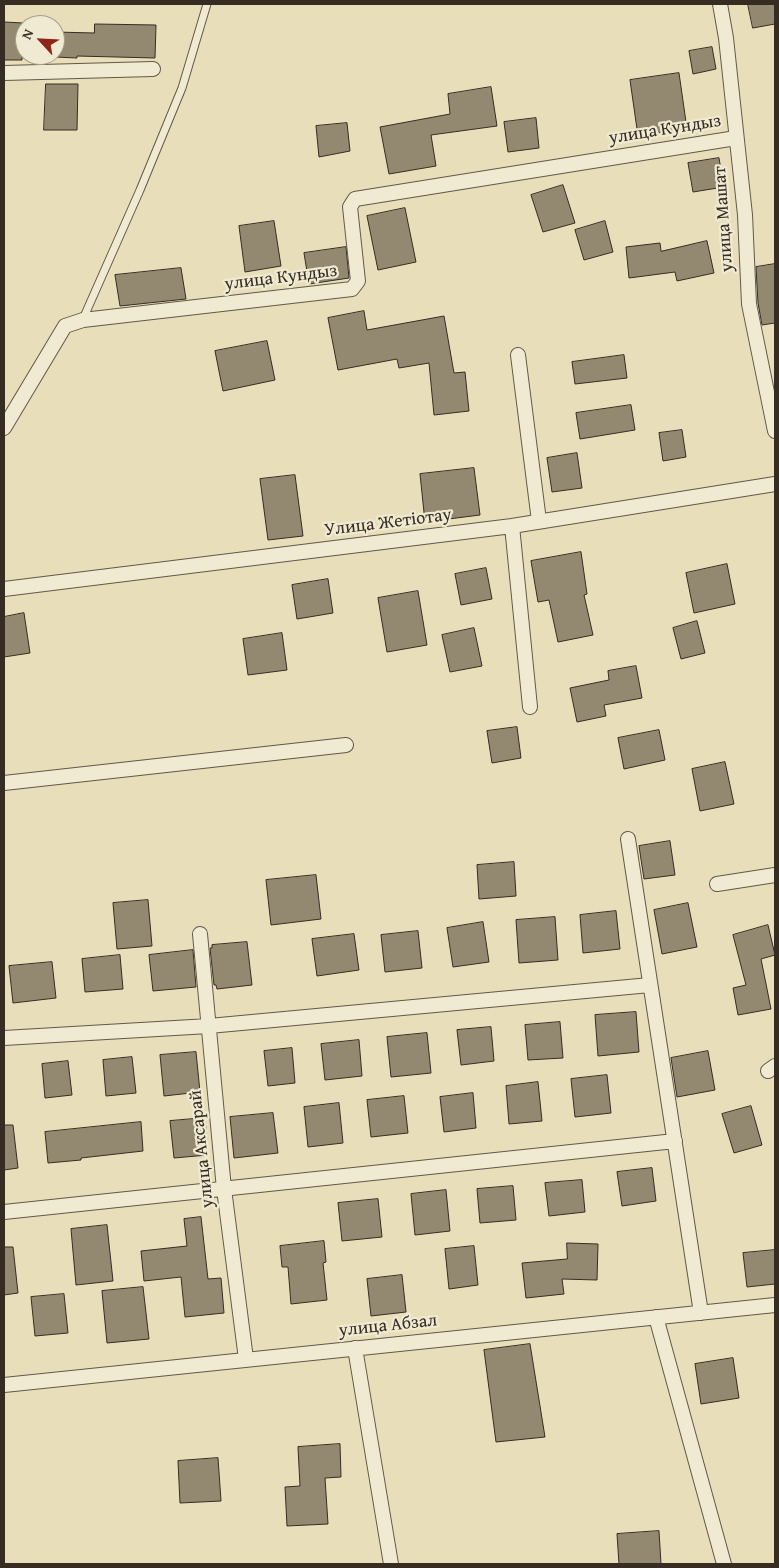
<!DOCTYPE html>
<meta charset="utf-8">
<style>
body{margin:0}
#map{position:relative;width:779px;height:1568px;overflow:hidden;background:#e8deba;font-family:"Gentium Book Plus",serif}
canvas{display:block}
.frame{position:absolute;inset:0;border:5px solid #372c22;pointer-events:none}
.north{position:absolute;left:15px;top:15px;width:50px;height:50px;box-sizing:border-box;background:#f0ead2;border:1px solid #a69e8c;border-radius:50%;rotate:295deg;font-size:14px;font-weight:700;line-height:20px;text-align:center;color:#372c22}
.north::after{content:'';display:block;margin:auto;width:18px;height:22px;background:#8f2418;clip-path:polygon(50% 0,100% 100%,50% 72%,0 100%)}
</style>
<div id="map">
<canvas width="779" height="1568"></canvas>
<div class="frame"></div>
<div class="north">N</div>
</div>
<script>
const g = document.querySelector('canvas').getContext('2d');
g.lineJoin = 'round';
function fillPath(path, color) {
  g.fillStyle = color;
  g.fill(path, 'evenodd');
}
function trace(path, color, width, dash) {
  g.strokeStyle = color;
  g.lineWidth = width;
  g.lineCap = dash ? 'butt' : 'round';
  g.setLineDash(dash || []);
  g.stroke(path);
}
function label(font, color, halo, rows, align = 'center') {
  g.font = font + ' "Gentium Book Plus",serif';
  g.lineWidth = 4.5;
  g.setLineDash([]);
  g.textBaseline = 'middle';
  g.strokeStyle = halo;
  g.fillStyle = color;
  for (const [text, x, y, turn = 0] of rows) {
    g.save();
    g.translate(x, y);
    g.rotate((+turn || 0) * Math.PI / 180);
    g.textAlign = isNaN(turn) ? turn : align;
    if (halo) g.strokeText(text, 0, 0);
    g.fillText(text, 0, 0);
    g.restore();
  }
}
const building = new Path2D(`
 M 748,4 L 775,4 L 775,24 L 753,28 Z
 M 4,22 L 23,23 L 22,60 L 4,60 Z
 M 95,24 L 156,25 L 155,58 L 77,56 L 77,58 L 55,57 L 55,32 L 94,33 Z
 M 712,47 L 716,69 L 693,74 L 689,51 Z
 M 679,73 L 687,129 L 638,136 L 630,80 Z
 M 46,84 L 78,84 L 77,130 L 44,130 Z
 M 491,87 L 497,126 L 431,135 L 436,166 L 389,174 L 380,127 L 450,114 L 448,94 Z
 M 536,118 L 539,148 L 508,152 L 504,122 Z
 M 347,123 L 350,151 L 319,157 L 316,126 Z
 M 719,158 L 724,187 L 693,192 L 688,163 Z
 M 563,185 L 575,223 L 543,232 L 531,195 Z
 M 405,208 L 416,262 L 378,270 L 367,216 Z
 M 274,221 L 281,266 L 245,272 L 239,226 Z
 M 605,221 L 613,252 L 584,260 L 575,230 Z
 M 707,241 L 714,273 L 677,281 L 675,272 L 629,278 L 626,247 L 660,243 L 661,251 Z
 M 346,247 L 349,278 L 309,284 L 304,253 Z
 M 775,264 L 775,323 L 762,325 L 758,303 L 756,267 Z
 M 181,268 L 186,299 L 120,306 L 115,275 Z
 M 364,311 L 367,330 L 444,316 L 454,373 L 465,372 L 469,411 L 434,415 L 429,363 L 399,368 L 397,359 L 338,370 L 328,318 Z
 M 267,341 L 275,380 L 223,391 L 215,351 Z
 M 624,355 L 627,378 L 575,384 L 572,362 Z
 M 631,405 L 635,430 L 580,439 L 576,413 Z
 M 682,430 L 686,457 L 663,461 L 659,433 Z
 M 577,453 L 582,488 L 552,492 L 547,458 Z
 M 474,468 L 480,515 L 425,522 L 420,474 Z
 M 295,475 L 303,536 L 268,540 L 260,479 Z
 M 581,552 L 587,594 L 584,595 L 593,635 L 558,642 L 549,600 L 538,602 L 531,561 Z
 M 727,564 L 735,604 L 694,613 L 686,573 Z
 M 486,568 L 492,599 L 461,605 L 455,574 Z
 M 328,579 L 333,613 L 297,619 L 292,585 Z
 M 418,591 L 427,645 L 387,652 L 378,598 Z
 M 24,613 L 30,653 L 4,657 L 4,617 Z
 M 697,621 L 705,653 L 681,659 L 673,628 Z
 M 474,628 L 482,666 L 450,672 L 442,635 Z
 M 282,633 L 287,670 L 248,675 L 243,639 Z
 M 636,666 L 642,698 L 604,705 L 606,716 L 577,722 L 570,688 L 609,680 L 608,671 Z
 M 517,727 L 521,758 L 492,763 L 487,731 Z
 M 659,730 L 665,760 L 624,769 L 618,738 Z
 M 725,762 L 734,804 L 700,811 L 692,769 Z
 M 670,841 L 675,875 L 644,879 L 639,846 Z
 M 514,862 L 516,896 L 479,899 L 477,865 Z
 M 316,875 L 321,919 L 271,925 L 266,880 Z
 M 148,900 L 152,946 L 117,949 L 113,903 Z
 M 688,903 L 697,947 L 662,954 L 654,910 Z
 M 616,911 L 620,949 L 583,953 L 580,915 Z
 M 555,917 L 558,960 L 519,963 L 516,920 Z
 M 483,922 L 489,962 L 453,967 L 447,928 Z
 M 768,925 L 775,955 L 761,959 L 771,1009 L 738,1015 L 733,988 L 746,985 L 733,935 Z
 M 418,931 L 422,968 L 385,972 L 381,935 Z
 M 354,934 L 359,970 L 317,976 L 312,939 Z
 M 247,942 L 252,985 L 217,989 L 216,985 L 214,985 L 210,948 L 212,948 L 212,945 Z
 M 193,950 L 196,987 L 153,991 L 149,955 Z
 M 120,955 L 123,989 L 85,992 L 82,959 Z
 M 52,962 L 56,998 L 13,1003 L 9,966 Z
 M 636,1012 L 639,1052 L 598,1056 L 595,1015 Z
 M 560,1022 L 563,1058 L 528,1060 L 525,1025 Z
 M 491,1027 L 494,1061 L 461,1065 L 457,1030 Z
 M 427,1033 L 431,1073 L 391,1077 L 387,1037 Z
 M 359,1040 L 362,1076 L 325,1080 L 321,1044 Z
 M 292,1048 L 295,1083 L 268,1086 L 264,1051 Z
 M 708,1051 L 715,1090 L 677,1097 L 671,1058 Z
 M 196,1052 L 200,1092 L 164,1096 L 160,1055 Z
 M 132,1057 L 136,1093 L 106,1096 L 103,1060 Z
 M 68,1061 L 72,1095 L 45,1098 L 42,1064 Z
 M 607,1075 L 611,1113 L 575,1117 L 571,1079 Z
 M 538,1082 L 542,1121 L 509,1124 L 506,1086 Z
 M 473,1093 L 476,1128 L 444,1132 L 440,1097 Z
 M 404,1096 L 408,1133 L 371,1137 L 367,1100 Z
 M 339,1103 L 343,1143 L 308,1147 L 304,1107 Z
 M 751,1106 L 762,1145 L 734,1153 L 722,1114 Z
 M 273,1113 L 278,1153 L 234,1158 L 230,1117 Z
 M 205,1118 L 208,1155 L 174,1158 L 170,1121 Z
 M 141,1122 L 143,1151 L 81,1158 L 81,1160 L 48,1163 L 45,1132 Z
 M 4,1125 L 13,1125 L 18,1168 L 4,1170 Z
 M 652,1168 L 656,1201 L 622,1206 L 617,1172 Z
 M 582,1180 L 585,1212 L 549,1216 L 545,1183 Z
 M 513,1186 L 516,1220 L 480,1223 L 477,1189 Z
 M 446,1190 L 450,1231 L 415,1235 L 411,1194 Z
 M 378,1199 L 382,1237 L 342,1241 L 338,1203 Z
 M 201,1217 L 208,1279 L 221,1278 L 224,1313 L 185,1317 L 181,1277 L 144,1281 L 141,1251 L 187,1246 L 184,1219 Z
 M 107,1225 L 113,1281 L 76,1285 L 71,1229 Z
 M 324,1241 L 326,1262 L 323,1263 L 327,1300 L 291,1304 L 288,1267 L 282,1267 L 280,1246 Z
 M 567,1243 L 598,1244 L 597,1280 L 562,1279 L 564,1294 L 526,1298 L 522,1263 L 567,1259 Z
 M 474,1246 L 478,1285 L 449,1289 L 445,1249 Z
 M 4,1247 L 13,1247 L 18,1293 L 4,1295 Z
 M 775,1250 L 775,1284 L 747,1287 L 743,1253 Z
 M 402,1275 L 406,1312 L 371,1316 L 367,1279 Z
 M 143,1287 L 149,1339 L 107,1343 L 102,1291 Z
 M 64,1294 L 68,1333 L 35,1336 L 31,1297 Z
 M 530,1344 L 545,1437 L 496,1442 L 484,1350 Z
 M 733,1358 L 739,1398 L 701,1404 L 695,1364 Z
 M 340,1444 L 341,1477 L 325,1478 L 328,1524 L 287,1526 L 285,1487 L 300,1486 L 298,1447 Z
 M 218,1458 L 221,1501 L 180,1503 L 178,1461 Z
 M 659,1531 L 661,1564 L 619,1564 L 617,1534 Z`);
const lane = new Path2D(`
 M 83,319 L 140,190 L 182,88 L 207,4`);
const street = new Path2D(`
 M 720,4 L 726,38 L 745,215 L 749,304 L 775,431
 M 4,73 L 153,69
 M 518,355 L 539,521
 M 4,428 L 65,326 L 83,320 L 352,289 L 358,281 L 350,207 L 355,199 L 736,138
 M 512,526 L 530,707
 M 4,589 L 512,526 L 775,484
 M 4,783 L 346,745
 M 628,839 L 701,1313
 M 717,884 L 775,875
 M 200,934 L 224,1189 L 246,1359
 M 4,1038 L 209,1026 L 650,985
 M 768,1071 L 775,1066
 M 4,1212 L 675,1141
 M 656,1317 L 724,1564
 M 355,1348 L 391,1564
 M 4,1385 L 775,1305`);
const streetNames = [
 ["улица Кундыз",665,130,-9],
 ["улица Машат",724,219,-94],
 ["улица Кундыз",281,278,-7],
 ["Улица Жетіотау",388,523,-7],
 ["улица Аксарай",202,1149,-96],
 ["улица Абзал",388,1326,-6]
];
fillPath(building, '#938971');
trace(building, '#372c22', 1);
trace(lane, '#635848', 9);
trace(street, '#635848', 16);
trace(lane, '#f0ead2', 7);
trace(street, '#f0ead2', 14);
label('18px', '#372c22', '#f0ead2', streetNames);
</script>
